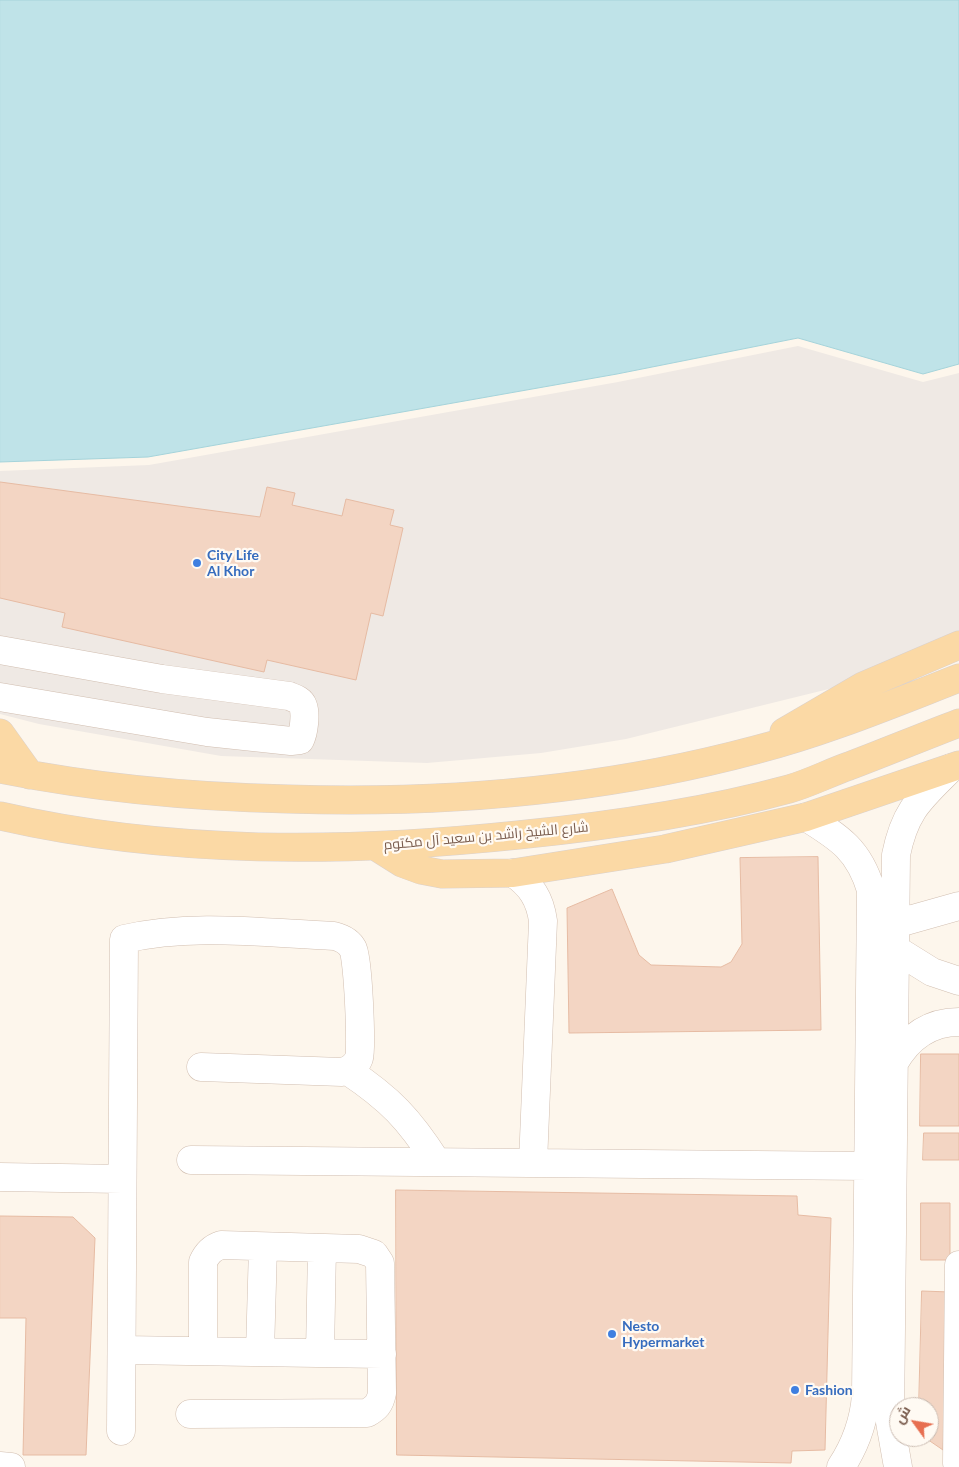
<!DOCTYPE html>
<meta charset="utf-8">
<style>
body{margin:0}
#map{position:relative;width:959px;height:1467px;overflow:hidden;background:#fdf6ec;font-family:Lato,Cairo,sans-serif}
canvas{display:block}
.north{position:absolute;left:889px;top:1397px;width:50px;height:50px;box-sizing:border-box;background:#fffaf3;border:1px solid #cabbb1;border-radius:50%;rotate:302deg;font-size:14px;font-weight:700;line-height:20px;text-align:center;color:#7a5c4d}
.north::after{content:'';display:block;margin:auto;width:18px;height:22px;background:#e76f51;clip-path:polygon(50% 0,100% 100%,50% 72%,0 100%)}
</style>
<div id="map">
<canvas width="959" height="1467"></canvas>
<div class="north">ش</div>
</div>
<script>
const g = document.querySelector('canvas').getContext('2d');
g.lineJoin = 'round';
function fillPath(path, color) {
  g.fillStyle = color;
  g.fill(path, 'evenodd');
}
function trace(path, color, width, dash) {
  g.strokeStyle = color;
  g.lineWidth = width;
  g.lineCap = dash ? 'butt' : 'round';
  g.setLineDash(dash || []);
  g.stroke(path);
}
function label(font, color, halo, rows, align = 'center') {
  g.font = font + ' Lato,Cairo,sans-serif';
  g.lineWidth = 4.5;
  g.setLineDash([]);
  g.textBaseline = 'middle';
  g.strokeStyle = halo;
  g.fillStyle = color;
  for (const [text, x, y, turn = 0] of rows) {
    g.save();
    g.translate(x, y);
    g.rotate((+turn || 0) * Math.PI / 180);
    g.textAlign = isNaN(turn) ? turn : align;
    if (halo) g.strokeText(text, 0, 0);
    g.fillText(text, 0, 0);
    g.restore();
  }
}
const industrial = new Path2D(`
 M 798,346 L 923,382 L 959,373 L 959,640 L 849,684 L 626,739 L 541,753 L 427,763 L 221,756 L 39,724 L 0,714 L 0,471 L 149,465 L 618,382 Z`);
const water = new Path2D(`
 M 0,0 L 959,0 L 959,364 L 923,374 L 798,338 L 617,374 L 148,457 L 0,462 Z`);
const building = new Path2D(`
 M 0,482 L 260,517 L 267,487 L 295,493 L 292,505 L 342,516 L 346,499 L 394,510 L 390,525 L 403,528 L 383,616 L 371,613 L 356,680 L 267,660 L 264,672 L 62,627 L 65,613 L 0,598 Z
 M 818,857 L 821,1030 L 569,1033 L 567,908 L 612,889 L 639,955 L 651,965 L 721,967 L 731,962 L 742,944 L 740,858 Z
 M 921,1054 L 959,1054 L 959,1126 L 920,1126 Z
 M 924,1133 L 959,1133 L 959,1160 L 923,1160 Z
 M 396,1190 L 797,1196 L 798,1215 L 831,1218 L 825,1450 L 792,1451 L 791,1463 L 397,1455 Z
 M 921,1203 L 950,1203 L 950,1260 L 921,1260 Z
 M 0,1216 L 73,1217 L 95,1238 L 86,1455 L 23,1455 L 26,1318 L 0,1318 Z
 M 922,1291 L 950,1292 L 943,1450 L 924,1437 L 929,1437 L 929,1407 L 919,1407 Z`);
const minor = new Path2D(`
 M 0,650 L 162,679 L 289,696 C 294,698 301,700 303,706 C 306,714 304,732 300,740 L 291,741 L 207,732 L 0,697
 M 806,817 C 840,838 859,850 871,890 L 866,1395 C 864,1422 856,1444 841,1467
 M 513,873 C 531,885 540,899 543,921 L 533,1163
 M 895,924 L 959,906
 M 895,949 L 932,972 L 959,981
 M 894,1063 C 908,1038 929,1022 959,1022
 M 348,1071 C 390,1099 409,1119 436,1161
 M 191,1160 L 868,1166
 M 0,1177 L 122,1179
 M 123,1350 L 382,1354
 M 260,1352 L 263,1247
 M 320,1353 L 322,1248
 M 190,1414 L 367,1413 C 376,1408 380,1404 382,1393 L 380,1263 L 374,1254 L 359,1249 L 221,1245 C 212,1248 207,1253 203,1262 L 203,1351
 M 121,1431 L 124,939 C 192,923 265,933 334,936 C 342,938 349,941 353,949 C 358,957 362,1048 359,1058 C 356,1066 350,1070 342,1072 L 201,1067
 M 957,1463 L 959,1265
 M 0,1466 L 11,1467
 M 898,1467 L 890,1422 L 896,855 C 905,810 920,799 951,768`);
const major = new Path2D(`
 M 784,732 L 863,686 L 959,645
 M 0,733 L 30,775
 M 0,769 C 95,788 191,797 288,799 C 446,804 602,791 755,750 C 825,732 892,704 959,678
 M 0,816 C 170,855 345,853 518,835 C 609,826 701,813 789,789 C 810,783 829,773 849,766 C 886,752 922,737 959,723
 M 375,846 L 402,863 L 421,870 L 442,874 L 513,873 L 665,849 L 806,817 L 959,765`);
const markers = [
 [197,563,5,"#3f7fe0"],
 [612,1334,5,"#3f7fe0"],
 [795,1390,5,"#3f7fe0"]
];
const shopNames = [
 ["City Life",207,555],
 ["Al Khor",207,571],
 ["Nesto",622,1326],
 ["Hypermarket",622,1342],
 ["Fashion",805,1390]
];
const streetNames = [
 ["شارع الشيخ راشد بن سعيد آل مكتوم",486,836,-5]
];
fillPath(industrial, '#efe9e4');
fillPath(water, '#bfe3e8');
trace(water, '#a5d3da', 1);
fillPath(building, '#f3d5c3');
trace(building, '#e6bba3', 1);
trace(minor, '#d1beb0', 29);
trace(major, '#dad1cd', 29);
trace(minor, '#fff', 28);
trace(major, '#fbd9a5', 28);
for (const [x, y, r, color] of markers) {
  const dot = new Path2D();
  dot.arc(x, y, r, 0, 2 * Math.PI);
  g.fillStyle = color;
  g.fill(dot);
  trace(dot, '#fffaf3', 2);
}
label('bold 14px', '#366cbe', '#fffaf3', shopNames, 'left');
label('14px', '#7a5c4d', '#fffaf3', streetNames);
</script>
